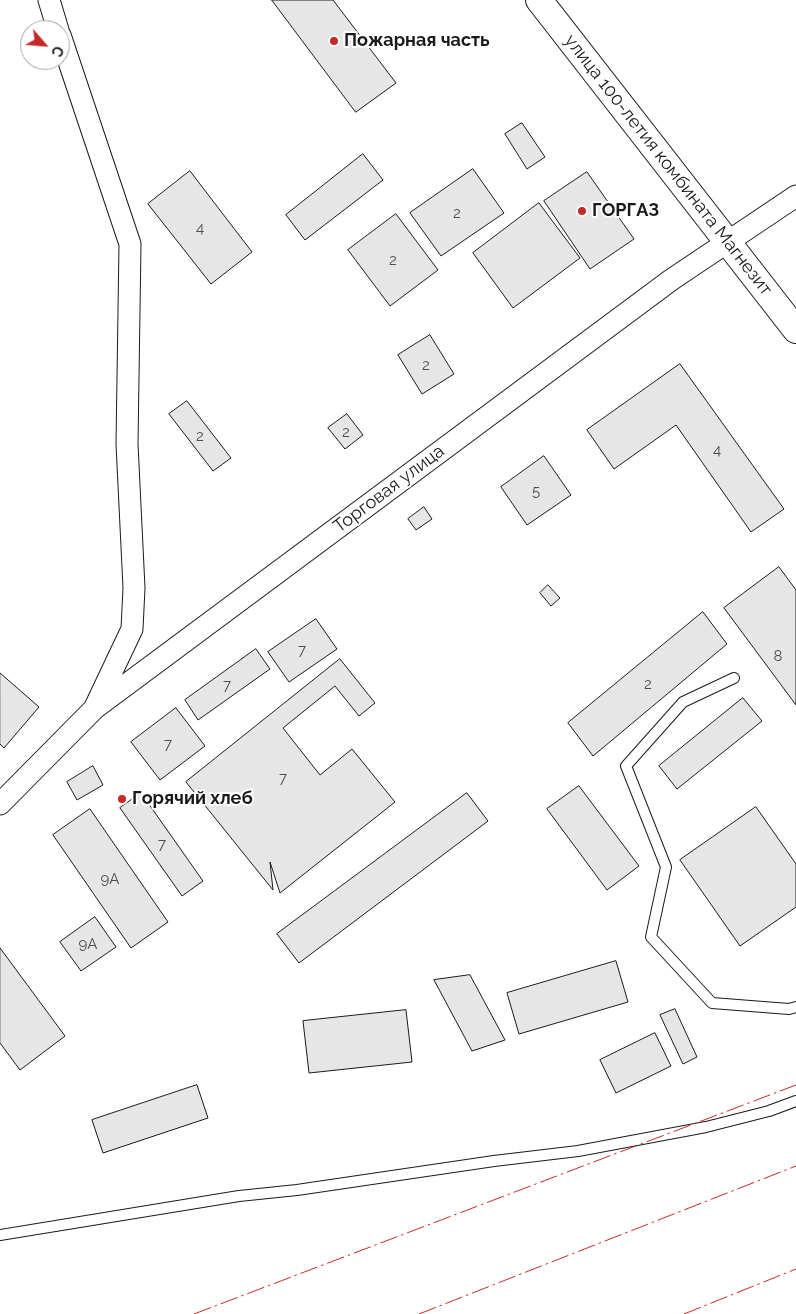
<!DOCTYPE html>
<meta charset="utf-8">
<style>
body{margin:0}
#map{position:relative;width:796px;height:1314px;overflow:hidden;background:#fff;font-family:Raleway,sans-serif}
canvas{display:block}
.north{position:absolute;left:20px;top:20px;width:50px;height:50px;box-sizing:border-box;background:#fff;border:1px solid #a3a3a3;border-radius:50%;rotate:117deg;font-size:14px;font-weight:700;line-height:20px;text-align:center;color:#1a1a1a}
.north::after{content:'';display:block;margin:auto;width:18px;height:22px;background:#c62828;clip-path:polygon(50% 0,100% 100%,50% 72%,0 100%)}
</style>
<div id="map">
<canvas width="796" height="1314"></canvas>
<div class="north">С</div>
</div>
<script>
const g = document.querySelector('canvas').getContext('2d');
g.lineJoin = 'round';
function fillPath(path, color) {
  g.fillStyle = color;
  g.fill(path, 'evenodd');
}
function trace(path, color, width, dash) {
  g.strokeStyle = color;
  g.lineWidth = width;
  g.lineCap = dash ? 'butt' : 'round';
  g.setLineDash(dash || []);
  g.stroke(path);
}
function label(font, color, halo, rows, align = 'center') {
  g.font = font + ' Raleway,sans-serif';
  g.lineWidth = 4;
  g.setLineDash([]);
  g.textBaseline = 'middle';
  g.strokeStyle = halo;
  g.fillStyle = color;
  for (const [text, x, y, turn = 0] of rows) {
    g.save();
    g.translate(x, y);
    g.rotate((+turn || 0) * Math.PI / 180);
    g.textAlign = isNaN(turn) ? turn : align;
    if (halo) g.strokeText(text, 0, 0);
    g.fillText(text, 0, 0);
    g.restore();
  }
}
const building = new Path2D(`
 M 272,0 L 333,0 L 396,83 L 356,112 Z
 M 522,123 L 545,157 L 527,169 L 505,134 Z
 M 363,154 L 383,180 L 305,240 L 286,215 Z
 M 473,169 L 504,213 L 441,256 L 410,213 Z
 M 190,171 L 252,252 L 211,284 L 148,204 Z
 M 587,172 L 634,239 L 590,269 L 544,201 Z
 M 539,203 L 580,258 L 513,308 L 473,253 Z
 M 396,214 L 438,270 L 390,306 L 348,250 Z
 M 430,335 L 454,374 L 422,394 L 398,355 Z
 M 680,364 L 784,509 L 751,532 L 676,425 L 614,469 L 587,430 Z
 M 187,401 L 231,458 L 213,471 L 169,414 Z
 M 347,414 L 363,435 L 345,449 L 328,428 Z
 M 544,456 L 571,495 L 527,525 L 501,487 Z
 M 424,507 L 432,519 L 416,530 L 408,519 Z
 M 779,567 L 796,590 L 796,705 L 724,608 Z
 M 548,585 L 560,598 L 551,606 L 540,593 Z
 M 703,612 L 727,644 L 593,756 L 568,723 Z
 M 316,619 L 337,649 L 289,682 L 268,652 Z
 M 256,649 L 270,669 L 198,720 L 185,700 Z
 M 340,659 L 375,703 L 359,716 L 335,686 L 283,728 L 320,775 L 352,749 L 395,802 L 280,893 L 270,862 L 273,890 L 186,782 Z
 M 0,673 L 39,707 L 4,748 L 0,744 Z
 M 743,698 L 762,721 L 677,789 L 659,766 Z
 M 176,708 L 205,746 L 160,780 L 131,742 Z
 M 93,766 L 103,785 L 77,800 L 67,782 Z
 M 579,786 L 639,866 L 607,890 L 547,809 Z
 M 141,793 L 203,881 L 182,896 L 120,808 Z
 M 467,793 L 488,821 L 299,963 L 277,934 Z
 M 756,807 L 796,864 L 796,907 L 740,946 L 680,860 Z
 M 90,809 L 168,922 L 131,948 L 53,835 Z
 M 95,917 L 116,947 L 81,971 L 60,942 Z
 M 0,948 L 65,1036 L 20,1070 L 0,1043 Z
 M 616,961 L 628,1002 L 519,1034 L 507,993 Z
 M 470,975 L 505,1040 L 472,1051 L 434,980 Z
 M 675,1009 L 697,1057 L 683,1064 L 660,1015 Z
 M 406,1010 L 412,1062 L 309,1073 L 303,1021 Z
 M 655,1033 L 671,1066 L 616,1093 L 600,1060 Z
 M 197,1085 L 208,1118 L 103,1153 L 92,1120 Z`);
const service = new Path2D(`
 M 734,678 L 683,702 L 626,766 L 666,867 L 651,937 L 712,1003 L 789,1009 L 796,1007
 M 0,1235 L 239,1196 L 297,1190 L 494,1161 L 578,1151 L 706,1127 L 769,1111 L 796,1101`);
const minor = new Path2D(`
 M 49,0 L 58,30
 M 60,35 L 130,244 L 127,444 L 134,588 L 132,629 L 96,705
 M 0,804 L 95,708 L 671,280 L 796,196`);
const tertiary = new Path2D(`
 M 539,0 L 796,330`);
const power = new Path2D(`
 M 194,1314 L 796,1085
 M 419,1314 L 796,1166
 M 684,1314 L 796,1269`);
const markers = [
 [334,41,5,"#c62828"],
 [582,211,5,"#c62828"],
 [122,799,5,"#c62828"]
];
const numberNames = [
 ["2",457,213],
 ["4",200,228],
 ["2",393,260],
 ["2",426,365],
 ["2",346,432],
 ["2",200,436],
 ["4",717,450],
 ["5",536,491],
 ["7",302,650],
 ["8",778,656],
 ["2",648,684],
 ["7",227,685],
 ["7",168,744],
 ["7",283,778],
 ["7",162,844],
 ["9А",110,879],
 ["9А",88,944]
];
const poiNames = [
 ["Пожарная часть",344,41],
 ["ГОРГАЗ",592,211],
 ["Горячий хлеб",132,799]
];
const streetNames = [
 ["улица 100-летия комбината Магнезит",668,165,52],
 ["Торговая улица",389,489,-37]
];
fillPath(building, '#e6e6e6');
trace(building, '#1a1a1a', 1);
trace(service, '#1a1a1a', 12);
trace(minor, '#1a1a1a', 23);
trace(tertiary, '#1a1a1a', 28);
trace(service, '#fff', 10);
trace(minor, '#fff', 21);
trace(tertiary, '#fff', 26);
trace(power, '#c62828', 1, [18, 4, 2.5, 4]);
for (const [x, y, r, color] of markers) {
  const dot = new Path2D();
  dot.arc(x, y, r, 0, 2 * Math.PI);
  g.fillStyle = color;
  g.fill(dot);
  trace(dot, '#fff', 2);
}
label('15px', '#4d4d4d', null, numberNames);
label('bold 18px', '#1a1a1a', '#fff', poiNames, 'left');
label('18px', '#1a1a1a', '#fff', streetNames);
</script>
